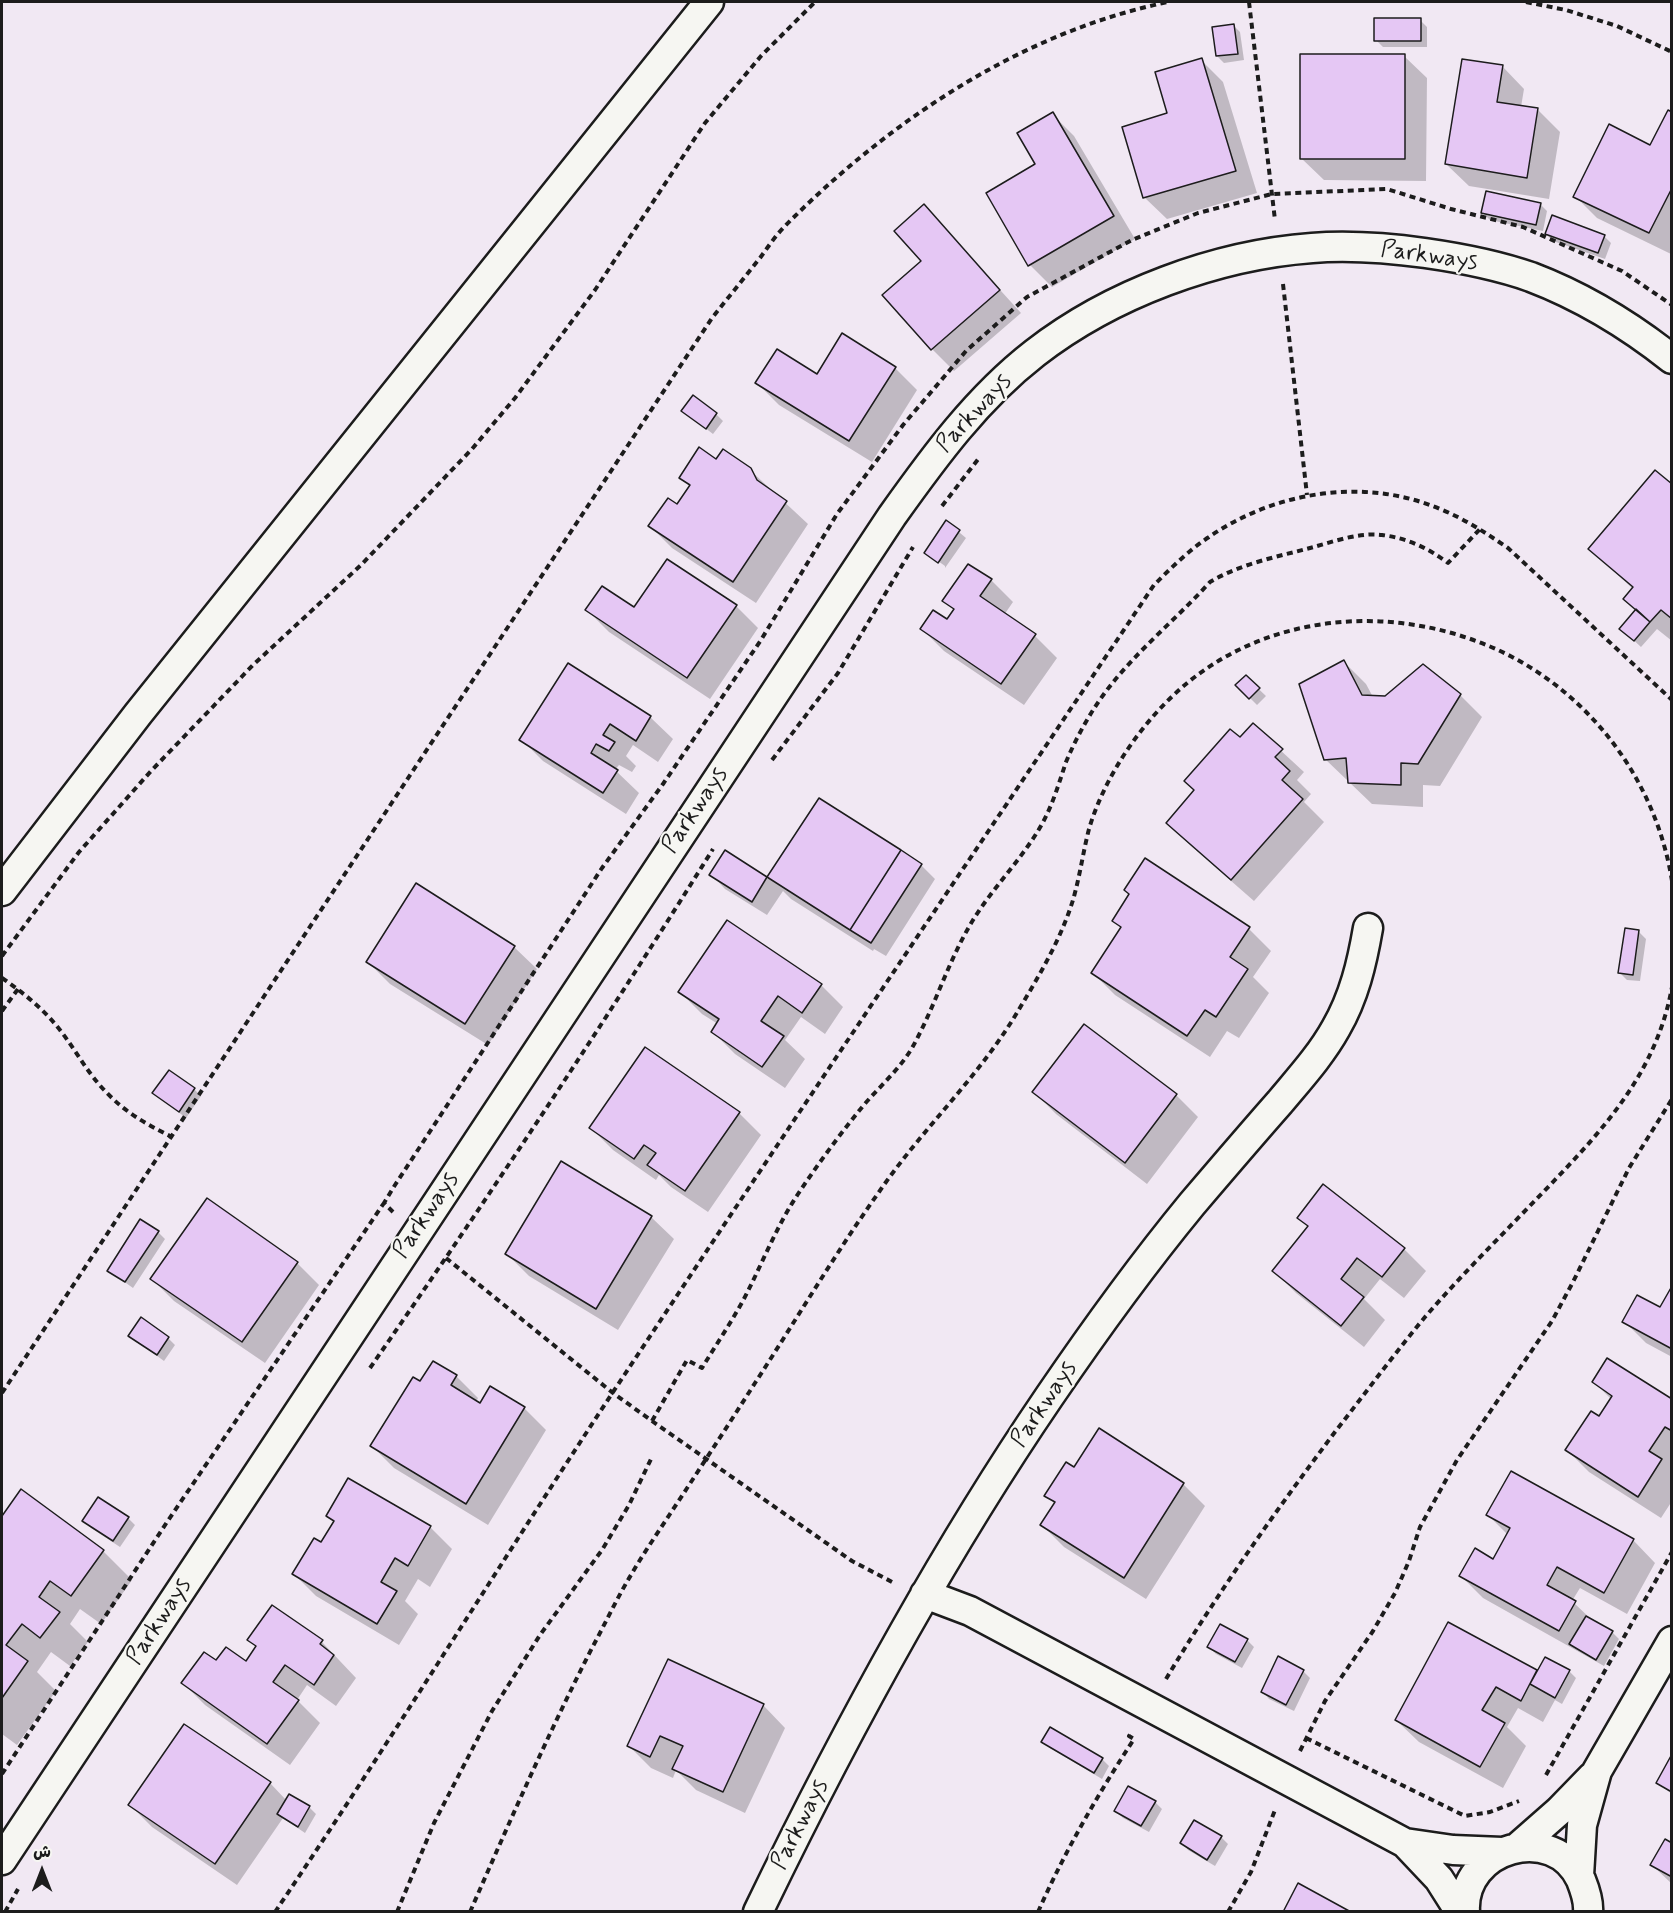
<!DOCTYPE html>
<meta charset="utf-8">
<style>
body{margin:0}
#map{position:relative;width:1673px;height:1913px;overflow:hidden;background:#f1e8f3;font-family:Mynerve,"Playpen Sans Arabic",sans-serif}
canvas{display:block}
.frame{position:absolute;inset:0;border:3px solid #1c1c1c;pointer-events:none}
.north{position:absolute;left:12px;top:1841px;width:60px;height:60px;-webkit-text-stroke:4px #f6f6f2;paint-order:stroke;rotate:0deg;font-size:16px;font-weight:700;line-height:24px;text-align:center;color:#1c1c1c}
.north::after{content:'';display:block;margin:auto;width:21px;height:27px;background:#1c1c1c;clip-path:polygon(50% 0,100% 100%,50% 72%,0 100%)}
</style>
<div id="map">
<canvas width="1673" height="1913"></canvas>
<div class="frame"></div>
<div class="north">ش</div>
</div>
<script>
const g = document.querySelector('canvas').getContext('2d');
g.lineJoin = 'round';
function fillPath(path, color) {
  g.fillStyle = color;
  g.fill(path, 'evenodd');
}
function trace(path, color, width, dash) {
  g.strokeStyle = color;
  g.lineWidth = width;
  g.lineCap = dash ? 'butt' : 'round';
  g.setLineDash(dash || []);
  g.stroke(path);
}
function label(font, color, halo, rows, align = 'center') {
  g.font = font + ' Mynerve,sans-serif';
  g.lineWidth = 4.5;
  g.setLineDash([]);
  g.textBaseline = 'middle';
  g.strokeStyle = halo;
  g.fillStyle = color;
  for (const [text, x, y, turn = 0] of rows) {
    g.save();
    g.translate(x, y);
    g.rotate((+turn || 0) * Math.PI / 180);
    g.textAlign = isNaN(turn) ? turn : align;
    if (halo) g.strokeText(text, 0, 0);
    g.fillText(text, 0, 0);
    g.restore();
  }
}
const shadow = new Path2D(`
 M 1420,20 L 1427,27 L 1427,47 L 1383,47 L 1376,40 Z
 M 1233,25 L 1240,32 L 1244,60 L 1224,63 L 1217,56 Z
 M 1404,56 L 1427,78 L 1426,181 L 1324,180 L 1301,158 Z
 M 1201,60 L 1223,82 L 1257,193 L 1167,219 L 1144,197 L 1169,114 Z
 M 1502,66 L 1524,89 L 1521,107 L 1538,110 L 1560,132 L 1549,199 L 1469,186 L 1446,164 Z
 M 1672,113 L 1672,254 L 1671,254 L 1597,218 L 1575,196 L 1651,147 Z
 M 1052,114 L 1074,136 L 1135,239 L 1052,287 L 1030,265 L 1037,165 Z
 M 1540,204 L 1547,211 L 1543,231 L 1490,220 L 1483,213 Z
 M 924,206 L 1021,313 L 954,371 L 932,349 L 923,261 Z
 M 1546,234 L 1604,236 L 1611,243 L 1605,259 L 1553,241 Z
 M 842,335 L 895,368 L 917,390 L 872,462 L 779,405 L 757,383 L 817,376 Z
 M 683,411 L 716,414 L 723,421 L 713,434 Z
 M 717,461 L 750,470 L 808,524 L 756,603 L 672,548 L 650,526 L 677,506 L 690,487 L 681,477 Z
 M 1672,506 L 1672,641 L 1657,629 L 1641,647 L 1628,635 L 1637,610 L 1633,589 L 1590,549 Z
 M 947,522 L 966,538 L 945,568 L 945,566 L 931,556 Z
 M 991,580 L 1013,602 L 1004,615 L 1035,636 L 1057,658 L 1024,705 L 944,651 L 922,629 L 947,622 L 955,611 L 944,601 Z
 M 736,606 L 758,628 L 710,699 L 609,632 L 587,610 Z
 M 1344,662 L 1366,684 L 1373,697 L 1460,695 L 1482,717 L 1440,786 L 1423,785 L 1423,807 L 1372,804 L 1325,759 Z
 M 569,665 L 650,717 L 673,739 L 658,762 L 633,745 L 626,756 L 636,766 L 632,772 L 619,765 L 615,770 L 639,793 L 626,814 L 543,761 L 521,739 Z
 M 1246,677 L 1266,696 L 1257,705 L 1237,685 Z
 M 1253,725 L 1304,772 L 1297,780 L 1311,794 L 1304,802 L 1324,822 L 1254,901 L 1190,845 L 1168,823 Z
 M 819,800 L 921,865 L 935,879 L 886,956 L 874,949 L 873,951 L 791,899 L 783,891 L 767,915 L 725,889 L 711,874 L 725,852 L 768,879 Z
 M 416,885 L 514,947 L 537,969 L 488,1045 L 390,984 L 368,962 Z
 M 1114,921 L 1249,929 L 1271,951 L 1253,977 L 1269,993 L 1239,1038 L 1227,1031 L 1210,1057 L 1115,995 L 1093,973 L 1122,929 Z
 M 1639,932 L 1646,939 L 1640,981 L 1627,980 L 1620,973 Z
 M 821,985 L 843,1007 L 825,1034 L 801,1017 L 785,1040 L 805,1059 L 785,1088 L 735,1054 L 713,1032 L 718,1024 L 702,1014 L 680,992 Z
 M 645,1049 L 739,1113 L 761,1135 L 708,1212 L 671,1187 L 659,1175 L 656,1180 L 613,1150 L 591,1128 Z
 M 194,1089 L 201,1096 L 186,1118 L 154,1093 Z
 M 1034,1092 L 1176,1095 L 1198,1117 L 1147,1184 L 1056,1114 Z
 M 562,1163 L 651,1217 L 674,1239 L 618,1330 L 529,1276 L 507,1254 Z
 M 207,1200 L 297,1263 L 319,1285 L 265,1363 L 174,1301 L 152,1279 Z
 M 1299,1217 L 1404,1249 L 1426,1271 L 1404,1298 L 1380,1279 L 1364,1299 L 1385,1320 L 1364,1347 L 1296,1293 L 1274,1271 L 1309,1227 Z
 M 158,1232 L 165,1239 L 133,1288 L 109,1271 Z
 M 1672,1289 L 1672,1357 L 1646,1343 L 1624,1321 L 1660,1309 Z
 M 130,1336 L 168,1338 L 175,1345 L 164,1361 Z
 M 456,1376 L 478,1398 L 476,1402 L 481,1405 L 524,1408 L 546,1430 L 488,1525 L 394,1468 L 372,1446 L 421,1383 Z
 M 1594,1382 L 1672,1401 L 1672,1501 L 1661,1518 L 1589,1472 L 1567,1450 L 1599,1418 L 1611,1399 Z
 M 1099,1430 L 1183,1484 L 1205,1506 L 1146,1599 L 1064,1547 L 1042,1525 L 1055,1504 L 1046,1495 L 1074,1470 Z
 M 21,1491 L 103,1551 L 132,1580 L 101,1624 L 80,1609 L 70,1624 L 88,1642 L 70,1666 L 51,1652 L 37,1672 L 56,1691 L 17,1745 L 2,1734 L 2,1519 Z
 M 327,1515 L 430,1527 L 452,1549 L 430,1587 L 418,1579 L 405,1601 L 418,1614 L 399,1645 L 316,1596 L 294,1574 L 322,1544 L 335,1523 Z
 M 1488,1515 L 1633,1540 L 1655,1563 L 1627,1614 L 1580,1588 L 1572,1601 L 1596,1624 L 1612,1632 L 1619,1639 L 1604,1666 L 1483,1598 L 1461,1576 L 1494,1561 L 1508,1535 Z
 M 128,1518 L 135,1525 L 120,1547 L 91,1528 L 84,1521 Z
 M 273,1607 L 322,1642 L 356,1678 L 336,1706 L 307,1685 L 297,1700 L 320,1723 L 290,1765 L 205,1705 L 183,1683 L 216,1663 L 246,1663 L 257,1648 L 249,1640 Z
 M 1449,1624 L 1538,1672 L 1569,1671 L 1576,1678 L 1562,1704 L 1555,1700 L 1543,1722 L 1518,1708 L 1507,1727 L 1526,1746 L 1503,1788 L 1419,1742 L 1396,1720 Z
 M 1247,1640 L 1254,1647 L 1242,1668 L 1216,1654 L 1209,1647 Z
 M 668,1661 L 763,1705 L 785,1728 L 745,1813 L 696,1790 L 676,1770 L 673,1778 L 651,1768 L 629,1746 Z
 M 1303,1671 L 1310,1678 L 1294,1711 L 1269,1699 L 1263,1692 Z
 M 1050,1729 L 1102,1759 L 1109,1766 L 1102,1779 L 1050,1748 L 1043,1741 Z
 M 1672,1757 L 1672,1794 L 1657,1783 Z
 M 270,1783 L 287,1801 L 290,1796 L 309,1807 L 316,1814 L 305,1833 L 283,1818 L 237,1885 L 152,1827 L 130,1805 Z
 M 1155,1802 L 1162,1809 L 1149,1832 L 1123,1818 L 1116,1811 Z
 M 1221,1837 L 1228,1844 L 1215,1866 L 1188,1850 L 1182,1843 Z
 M 1672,1844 L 1672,1884 L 1652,1865 Z`);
const building = new Path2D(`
 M 1374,18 L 1421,18 L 1421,41 L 1374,41 Z
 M 1234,24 L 1238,54 L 1216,56 L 1212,27 Z
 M 1300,54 L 1405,54 L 1405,159 L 1300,159 Z
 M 1202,58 L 1236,171 L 1143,198 L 1122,127 L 1167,113 L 1155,72 Z
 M 1462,59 L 1503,65 L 1497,102 L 1538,108 L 1527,178 L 1445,164 Z
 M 1668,110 L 1672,112 L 1672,188 L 1649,233 L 1573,197 L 1609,124 L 1650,145 Z
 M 1053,112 L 1114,216 L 1028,266 L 986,193 L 1035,164 L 1017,133 Z
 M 1486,191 L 1541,203 L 1536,225 L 1481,213 Z
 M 924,204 L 1000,290 L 931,350 L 882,295 L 921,261 L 894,231 Z
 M 1552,215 L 1605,235 L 1598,253 L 1545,234 Z
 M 842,333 L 896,367 L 849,441 L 755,383 L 777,349 L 817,374 Z
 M 693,395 L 717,413 L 706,429 L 681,411 Z
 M 699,447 L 716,459 L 723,449 L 751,468 L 757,480 L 787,501 L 733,582 L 648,526 L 668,498 L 677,504 L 690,485 L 679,478 Z
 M 1655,470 L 1672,484 L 1672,619 L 1661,610 L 1650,622 L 1623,599 L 1633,587 L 1588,549 Z
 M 946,520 L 960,530 L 938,563 L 924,553 Z
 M 667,559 L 737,605 L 687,678 L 585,610 L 602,586 L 634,607 Z
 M 968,564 L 992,579 L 980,596 L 1036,634 L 1001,684 L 920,629 L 933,610 L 947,619 L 954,609 L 942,601 Z
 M 1636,609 L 1650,622 L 1634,641 L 1619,629 Z
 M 1344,660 L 1362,695 L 1385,696 L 1423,664 L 1461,694 L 1418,764 L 1401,763 L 1401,785 L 1348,783 L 1346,758 L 1324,760 L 1299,684 Z
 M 568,663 L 651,716 L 636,741 L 610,724 L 603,735 L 615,742 L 609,751 L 596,744 L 591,753 L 618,770 L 603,793 L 519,740 Z
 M 1246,675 L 1260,688 L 1249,699 L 1235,685 Z
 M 1253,723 L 1283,749 L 1275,757 L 1290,771 L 1282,780 L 1303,799 L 1231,880 L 1166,823 L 1194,790 L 1184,781 L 1230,729 L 1240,737 Z
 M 819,798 L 901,850 L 850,930 L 767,877 Z
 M 725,850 L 767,877 L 752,902 L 709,875 Z
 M 901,850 L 922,864 L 871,943 L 850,930 Z
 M 1145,858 L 1250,927 L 1230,957 L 1248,969 L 1216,1017 L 1205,1010 L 1187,1036 L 1091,973 L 1121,927 L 1112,921 L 1129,894 L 1124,890 Z
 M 416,883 L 515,946 L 465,1024 L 366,962 Z
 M 727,920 L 822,984 L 802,1013 L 778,996 L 761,1021 L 784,1036 L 762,1067 L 711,1032 L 719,1019 L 678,992 Z
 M 1625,928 L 1639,930 L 1633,975 L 1618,973 Z
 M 1084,1024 L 1177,1094 L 1125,1163 L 1032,1092 Z
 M 645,1047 L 740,1112 L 685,1191 L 647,1165 L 656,1153 L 644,1145 L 634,1159 L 589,1128 Z
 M 169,1070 L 195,1088 L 179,1112 L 152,1093 Z
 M 561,1161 L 652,1216 L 596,1309 L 505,1254 Z
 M 1323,1184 L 1405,1248 L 1382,1277 L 1357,1258 L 1341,1279 L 1364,1297 L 1341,1326 L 1272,1271 L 1308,1226 L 1297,1218 Z
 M 207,1198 L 298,1262 L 242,1342 L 150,1279 Z
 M 140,1219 L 159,1231 L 125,1282 L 107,1271 Z
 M 1672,1286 L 1672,1349 L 1622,1322 L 1637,1295 L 1660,1307 Z
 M 141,1317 L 169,1337 L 157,1355 L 128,1336 Z
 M 1607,1358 L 1672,1399 L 1672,1431 L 1665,1427 L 1649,1451 L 1662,1459 L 1638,1497 L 1565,1450 L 1591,1411 L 1599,1416 L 1612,1396 L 1592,1382 Z
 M 433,1361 L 457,1375 L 451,1385 L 480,1403 L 490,1386 L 525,1407 L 466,1504 L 370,1446 L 413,1377 L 420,1381 Z
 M 1099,1428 L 1184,1483 L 1124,1578 L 1040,1525 L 1055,1502 L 1044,1496 L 1066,1462 L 1074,1467 Z
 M 1511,1471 L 1634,1539 L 1604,1593 L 1557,1567 L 1547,1585 L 1576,1601 L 1559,1631 L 1459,1576 L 1475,1548 L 1493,1559 L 1510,1528 L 1486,1515 Z
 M 348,1478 L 431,1526 L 408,1566 L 395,1558 L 381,1582 L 397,1591 L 377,1624 L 292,1574 L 314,1538 L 321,1542 L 334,1521 L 326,1516 Z
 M 21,1489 L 104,1550 L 71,1596 L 50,1581 L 39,1597 L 60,1612 L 40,1638 L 22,1624 L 6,1645 L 28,1661 L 2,1698 L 2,1516 Z
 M 98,1497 L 129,1517 L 113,1541 L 82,1521 Z
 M 272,1605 L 323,1640 L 320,1644 L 334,1655 L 314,1685 L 285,1665 L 273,1682 L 299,1700 L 267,1744 L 181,1683 L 204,1652 L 216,1660 L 226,1647 L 246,1661 L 256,1646 L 247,1640 Z
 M 1586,1616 L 1613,1631 L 1596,1660 L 1569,1644 Z
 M 1448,1622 L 1537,1670 L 1521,1701 L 1496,1687 L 1482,1710 L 1505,1723 L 1480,1767 L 1395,1720 Z
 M 1220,1624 L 1248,1639 L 1235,1662 L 1207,1647 Z
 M 1278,1656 L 1304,1670 L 1286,1705 L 1261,1692 Z
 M 1545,1657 L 1570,1670 L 1555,1698 L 1530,1684 Z
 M 668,1659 L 764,1704 L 723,1792 L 672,1769 L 683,1746 L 660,1736 L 650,1757 L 627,1746 Z
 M 184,1724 L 271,1782 L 215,1864 L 128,1805 Z
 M 1050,1727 L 1103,1758 L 1094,1773 L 1041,1742 Z
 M 1672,1754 L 1672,1789 L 1670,1791 L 1656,1783 Z
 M 1128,1786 L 1156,1801 L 1141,1826 L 1114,1811 Z
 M 289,1794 L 310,1806 L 298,1827 L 277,1814 Z
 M 1194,1820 L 1222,1836 L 1207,1860 L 1180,1843 Z
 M 1665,1839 L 1672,1843 L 1672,1877 L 1650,1865 Z
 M 1298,1883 L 1351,1912 L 1283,1912 Z`);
const path = new Path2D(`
 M 1249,2 L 1275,220
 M 1526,2 L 1566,10 L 1617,26 L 1672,52
 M 1283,284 L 1307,495
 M 942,506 L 979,458
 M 772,760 L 838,673 L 913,547
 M 2,956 L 79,852 L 151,771 L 253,665 L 361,565 L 472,449 L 515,398 L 595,290 L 705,123 L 761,56 L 815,2
 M 2,978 C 25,994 46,1011 63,1034 C 78,1054 89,1075 107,1093 C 126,1113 148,1125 172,1137
 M 2,1011 L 18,989
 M 393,1212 L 384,1203 L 395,1185 L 602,868 L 663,784 L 761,640 L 837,514 L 903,425 L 966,351 L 1027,297 L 1132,240 L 1198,213 L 1272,194 L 1387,189 L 1451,209 L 1523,227 L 1622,271 L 1672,305
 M 446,1258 L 613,1393 L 652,1421 L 852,1561 L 896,1584
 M 370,1368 C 488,1198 603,1025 713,849
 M 2,1393 L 712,318 C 728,298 744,278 760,258 C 768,247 776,235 785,226 C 889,121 1022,32 1168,2
 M 652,1421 L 687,1360 L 702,1368 C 717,1343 735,1317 748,1291 C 764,1259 778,1224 798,1194 C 818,1164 840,1134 863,1106 C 879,1087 899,1070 912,1048 C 935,1007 948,961 973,920 C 994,886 1023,858 1042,824 C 1053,804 1059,783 1066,762 C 1074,743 1084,724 1095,707 C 1126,659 1172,624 1210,582 C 1240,564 1276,557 1310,548 C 1333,542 1358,532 1382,535 C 1407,538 1428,548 1448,563 L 1480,529
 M 1166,1679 C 1218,1592 1277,1509 1338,1428 C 1367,1391 1395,1353 1425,1317 C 1464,1272 1508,1229 1550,1185 C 1606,1127 1657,1070 1672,987
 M 1306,1738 L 1465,1816 L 1490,1812 L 1519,1801
 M 1300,1751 L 1325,1701 L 1373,1631 L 1395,1593 L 1409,1561 L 1420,1527 L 1457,1460 L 1552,1321 L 1573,1282 L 1629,1168 L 1672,1099
 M 2,1774 L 167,1522 L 384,1203
 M 1546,1775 L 1672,1552
 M 5,1912 L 18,1889
 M 275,1912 C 392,1739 501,1562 615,1389 C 793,1120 974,853 1154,585 C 1171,568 1189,550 1209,537 C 1276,491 1365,477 1440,509 C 1465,519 1486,533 1508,548 L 1672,700
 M 397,1912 L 434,1823 L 492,1711 L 540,1635 L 602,1550 L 629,1505 L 651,1459
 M 470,1912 C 509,1823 548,1734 592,1648 C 605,1624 617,1598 631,1575 C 643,1554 657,1534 670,1514 C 699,1470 727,1427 755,1383 C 796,1320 835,1254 879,1192 C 922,1129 979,1077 1018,1011 C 1039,976 1061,939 1073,900 C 1080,876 1083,852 1089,829 C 1105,775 1143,720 1186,684 C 1274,611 1397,604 1498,650 C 1591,693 1656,781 1672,881
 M 1038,1912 C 1065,1851 1098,1794 1134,1739 L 1129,1736 L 1131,1733
 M 1228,1912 L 1251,1872 L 1275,1810`);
const street = new Path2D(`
 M 2,891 L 138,714 L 709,2
 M 925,1594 L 970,1611 L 1405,1843 L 1453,1850 L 1502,1852
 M 1405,1843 L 1439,1879 L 1460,1912
 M 1518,1847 L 1559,1811 L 1592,1777
 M 2,1860 L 892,516 C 934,457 977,398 1035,353 C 1111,294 1216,255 1312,248 C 1349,245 1388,248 1425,253 C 1460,258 1497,265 1531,277 C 1581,296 1629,325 1672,359
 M 1579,1876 L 1582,1825 L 1597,1771 L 1672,1641
 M 758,1912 C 844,1734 938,1560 1049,1397 C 1094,1331 1141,1266 1192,1204 C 1221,1170 1250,1136 1280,1102 C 1300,1078 1321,1055 1336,1028 C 1354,997 1362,963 1368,928
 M 1465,1912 C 1461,1847 1554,1821 1581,1880 C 1585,1890 1589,1901 1588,1912`);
const streetNames = [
 ["Parkways",1429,257,8],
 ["Parkways",975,414,-47],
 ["Parkways",696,811,-56],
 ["Parkways",427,1216,-56],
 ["Parkways",1045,1405,-56],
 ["Parkways",160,1622,-57],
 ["Parkways",801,1825,-63]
];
fillPath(shadow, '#0003');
fillPath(building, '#e5c7f4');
trace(building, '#1c1c1c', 1.5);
trace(street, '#1c1c1c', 33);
trace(path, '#1c1c1c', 4, [6, 4.5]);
trace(street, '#f6f6f2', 28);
label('24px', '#1c1c1c', '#f6f6f2', streetNames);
</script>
